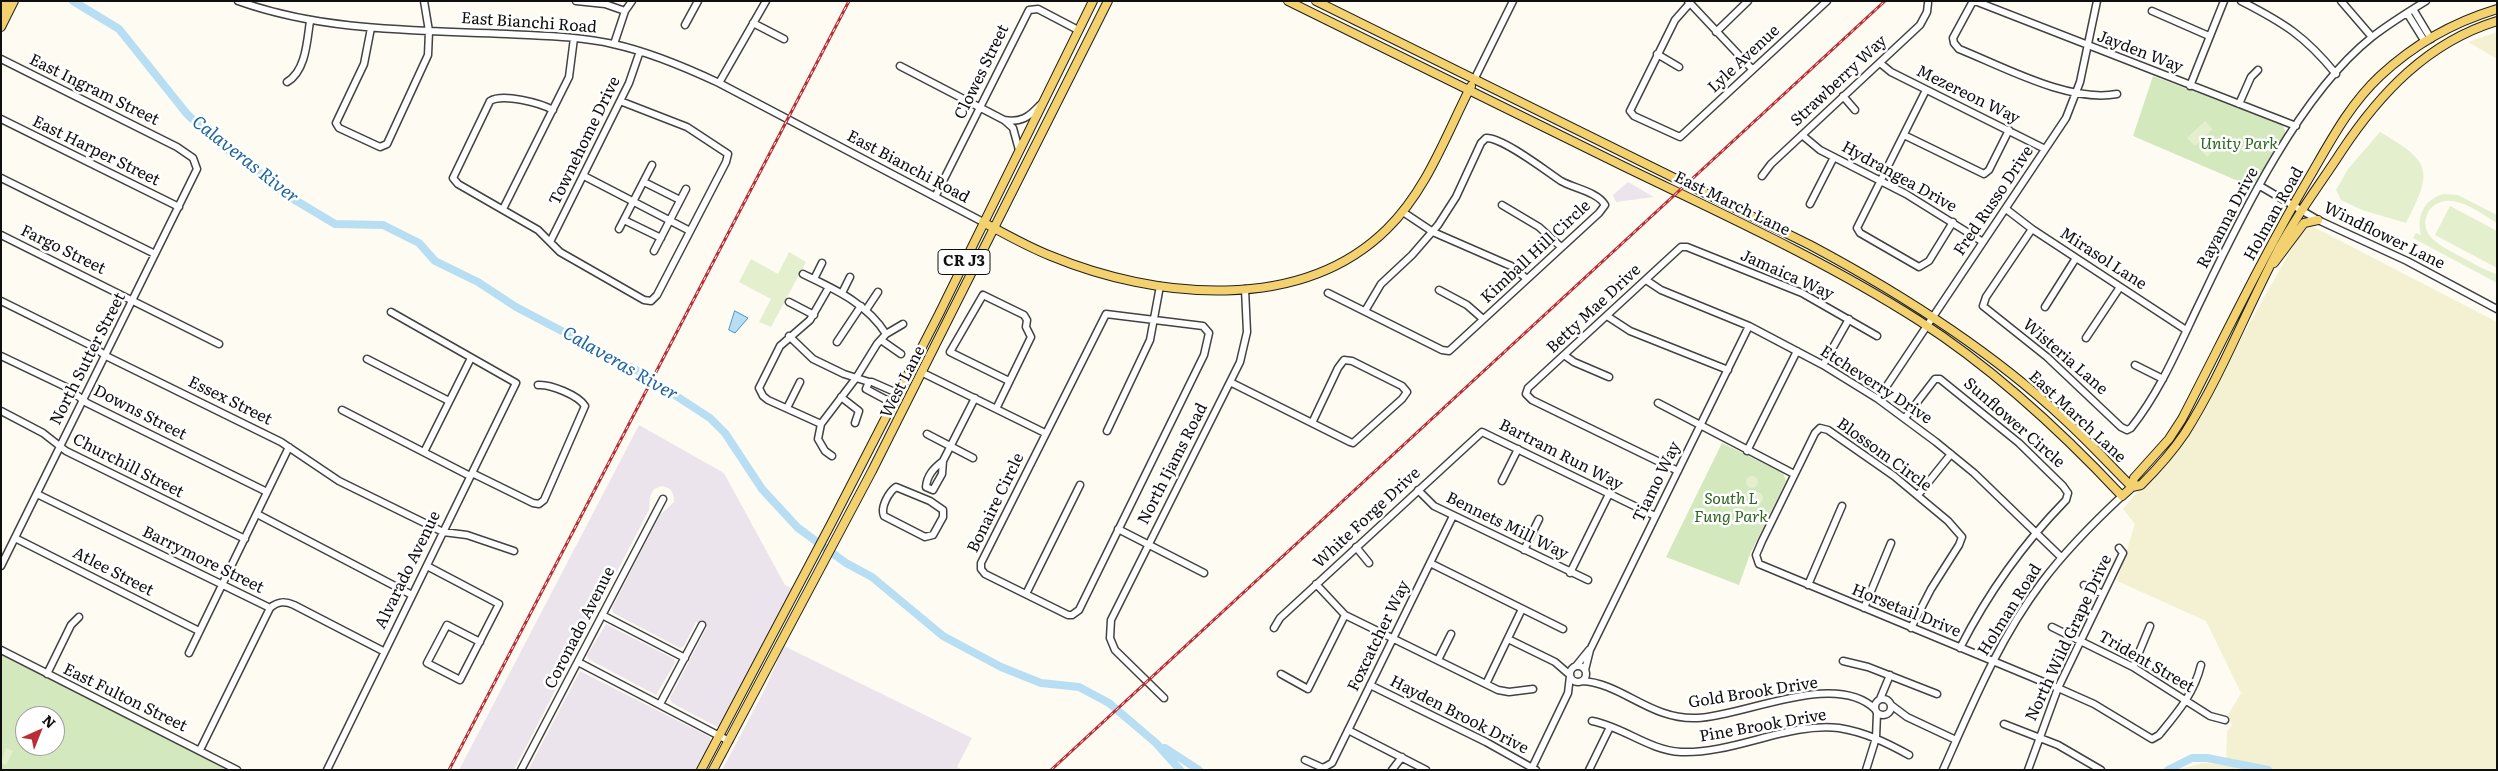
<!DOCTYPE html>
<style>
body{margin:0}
#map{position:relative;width:2498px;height:771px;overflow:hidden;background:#fefcf2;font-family:Literata,serif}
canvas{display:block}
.frame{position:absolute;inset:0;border:2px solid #0f0f0f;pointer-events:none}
.north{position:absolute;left:15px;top:706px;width:50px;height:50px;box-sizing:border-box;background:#fff;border:1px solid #9f9f9f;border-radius:50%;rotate:44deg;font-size:14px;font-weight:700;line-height:20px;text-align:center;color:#0f0f0f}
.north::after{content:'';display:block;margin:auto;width:18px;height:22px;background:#b92d34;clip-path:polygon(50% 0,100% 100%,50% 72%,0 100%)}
</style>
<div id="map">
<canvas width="2498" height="771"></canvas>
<div class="frame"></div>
<div class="north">N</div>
</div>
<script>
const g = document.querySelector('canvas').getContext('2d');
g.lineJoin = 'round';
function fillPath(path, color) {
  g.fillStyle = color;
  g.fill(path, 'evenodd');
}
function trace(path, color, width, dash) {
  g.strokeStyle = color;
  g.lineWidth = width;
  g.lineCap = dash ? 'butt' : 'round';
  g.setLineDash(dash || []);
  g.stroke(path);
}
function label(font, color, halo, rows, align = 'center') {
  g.font = font + ' Literata,serif';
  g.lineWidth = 5;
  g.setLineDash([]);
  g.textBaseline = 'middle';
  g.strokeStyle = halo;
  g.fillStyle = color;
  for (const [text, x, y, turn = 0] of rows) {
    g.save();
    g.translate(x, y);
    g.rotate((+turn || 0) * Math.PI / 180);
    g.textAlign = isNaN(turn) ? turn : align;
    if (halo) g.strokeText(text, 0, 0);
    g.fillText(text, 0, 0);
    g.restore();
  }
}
const industrial = new Path2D(`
 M 1628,182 L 1654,197 L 1616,202 L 1613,195 Z
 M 639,425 L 724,473 L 785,585 L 792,588 L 719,728 L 672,703 L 670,698 L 707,627 L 696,622 L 684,646 L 680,648 L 613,613 L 612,608 L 660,515 L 674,502 L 673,494 L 670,489 L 662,486 L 654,489 L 650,496 L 649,510 L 514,770 L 459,770 Z
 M 606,624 L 674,659 L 675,663 L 656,695 L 588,659 L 587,655 Z
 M 784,646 L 972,738 L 957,767 L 963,770 L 722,770 L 764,691 Z
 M 580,671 L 710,737 L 711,742 L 696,770 L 528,770 Z`);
const farmland = new Path2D(`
 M 2497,32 L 2497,59 L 2468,42 Z
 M 2306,223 L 2497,322 L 2497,770 L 2176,770 L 2203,763 L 2226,765 L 2227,731 L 2232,725 L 2228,715 L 2241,693 L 2206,621 L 2117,581 L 2135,524 L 2123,509 L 2189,431 Z`);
const green = new Path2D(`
 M 2153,76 L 2283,125 L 2286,134 L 2252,187 L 2133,136 Z
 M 1722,443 L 1783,473 L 1786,481 L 1750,554 L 1739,585 L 1666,557 Z
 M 1,655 L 152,728 L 226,770 L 1,770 ZM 25,716 L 55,716 L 55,746 L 25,746 Z`);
const pitch = new Path2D(`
 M 2205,121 L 2213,129 L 2195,146 L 2187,138 Z
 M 2380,132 C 2432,162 2433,171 2406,223 L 2362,210 L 2341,200 L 2336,190 L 2348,169 Z
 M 2213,135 L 2221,144 L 2207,157 L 2199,148 Z
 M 2443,194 L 2458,195 L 2497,215 L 2497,223 C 2478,212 2450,188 2430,209 C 2413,236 2446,248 2465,259 C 2475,264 2486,271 2497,274 L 2497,283 L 2413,238 L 2416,233 L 2421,235 C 2416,216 2424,200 2443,194 Z
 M 2450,206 L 2497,231 L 2497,268 L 2435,235 Z
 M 789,252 L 806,262 L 771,327 L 759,322 L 771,299 L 739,282 L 751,259 L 778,274 Z
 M1746 482a6 6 0 1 1 12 0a6 6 0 1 1-12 0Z
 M1751 498a6 6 0 1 1 12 0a6 6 0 1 1-12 0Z
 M 6,748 L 13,751 L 6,765 L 1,763 Z`);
const water = new Path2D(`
 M 735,311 L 748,318 L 735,333 L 729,330 Z`);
const river = new Path2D(`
 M 73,1 L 119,29 L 187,114 L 224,148 L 243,158 L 285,194 L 335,224 L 383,225 L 419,243 L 435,261 L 478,282 L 516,307 L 638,371 L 710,418 L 725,433 L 762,489 L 798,528 L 846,563 L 872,577 L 943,636 L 1001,667 L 1041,683 L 1079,687 L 1109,703 L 1156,743 L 1180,770
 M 1165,748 L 1199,770
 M 2168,770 L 2192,758 L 2207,758 L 2268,770`);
const minor = new Path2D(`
 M 238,1 C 325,32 416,30 507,34 C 542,36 578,36 613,44 C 650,52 685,67 719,83 L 983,222
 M 576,1 L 605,4 L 625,11
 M 1688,1 L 1752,69
 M 1973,1 L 1953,38 L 1954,43 L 1959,49 C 2004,67 2069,103 2117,94
 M 1975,1 L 2296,126
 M 2241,1 C 2284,23 2305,36 2336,74
 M 2341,1 L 2372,37
 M 1690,3 L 1675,20 L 1630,111 L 1634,116 L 1680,137 L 1827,1
 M 2413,9 L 2431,39
 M 2152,11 L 2209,36
 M 2407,13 L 2425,42
 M 753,23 L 784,39
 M 685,25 L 698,1
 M 371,28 L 364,64 L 336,123 L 339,128 L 380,147 L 387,144 L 428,55 L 429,31 L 424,1
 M 1716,32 L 1748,1
 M 614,44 L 625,11 L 632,1
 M 1657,54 L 1679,67
 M 1,59 L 177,147 L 193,158 L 197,169 L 1,566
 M 1880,63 L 1891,72 L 2045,149
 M 900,66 L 1004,120
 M 1474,80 L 1513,1
 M 287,82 C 306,71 307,41 310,21
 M 719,83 L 766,1
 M 2190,86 L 2224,1
 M 1926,90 L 1857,228 L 1860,233 L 1919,267 L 1929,261 L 1953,222
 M 1843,96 L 1855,110
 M 2239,104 L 2251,77 L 2258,70
 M 553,110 C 540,103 503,93 490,101 L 453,178 L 458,184 L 538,230 L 560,252 L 644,300 L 651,301 L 657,295 L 726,162 L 728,154 L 687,127 L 620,101
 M 1,119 L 179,207
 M 1802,135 L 1820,150 L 1906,194 L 1983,242
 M 1904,135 L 1984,174 L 1989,170 L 2009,130
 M 1019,150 L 1013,128 L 1004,120 C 1021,123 1029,117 1040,105
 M 584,176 L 690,231
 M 1762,176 L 1771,164 L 1920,25 L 1927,12 L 1928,3
 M 1,178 L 155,254
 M 644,182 L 680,200
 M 2260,186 L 2318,220 L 2407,261 L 2497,309
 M 935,197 L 1029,10 L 1038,9 L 1078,30
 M 1810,204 L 1834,157
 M 1502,205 L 1539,227 L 1561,247
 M 503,209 L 569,77 L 574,38
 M 2006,209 L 2032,229 L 2186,330
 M 1403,212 L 1433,232 L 1511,266 L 1527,279
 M 624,220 L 661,238
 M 619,229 L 652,165
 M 2032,229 L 1986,297 L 1983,306 L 2047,357 L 2121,427 L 2127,430 L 2131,428 C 2162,389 2180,343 2202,298 C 2241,216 2300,94 2372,37 C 2389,24 2408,12 2426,1
 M 1,235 L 219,344
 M 551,240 L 629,83 L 640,51
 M 654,251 L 686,189
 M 803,274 C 834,289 867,303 886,334
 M 814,279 L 822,263
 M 1646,280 L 1661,290 L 1749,326 L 1823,365 L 1878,399 L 1936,442 L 1974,473 L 2061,557
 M 1439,290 L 1467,305 L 1483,319
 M 842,293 L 850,277
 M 1328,293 L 1442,350 L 1449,351 L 1599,213 L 1605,205 C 1598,192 1573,188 1561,181 C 1546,171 1502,137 1486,138 L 1481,143 L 1456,197 L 1438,225 L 1412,255 L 1381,284 L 1365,311
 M 1,301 L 90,345 L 108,357 L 281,442 L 339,481 L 443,532 L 467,535 L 514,551
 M 789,302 L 814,315
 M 2045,307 L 2076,258
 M 866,310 L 878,292
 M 1106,314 L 1203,326 L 1209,333 L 1204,355 L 1079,610 L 1072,615 L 1068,615 L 985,574 L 981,569 L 981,563 Z
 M 1607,316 L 1630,331 L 1728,370
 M 789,336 L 813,359 L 844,374 L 869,382
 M 2086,338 L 2120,287
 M 881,340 L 901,354
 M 837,342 L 861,306
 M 1564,355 L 1574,362 L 1609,377
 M 1,356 L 66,387 L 87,403 L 267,492
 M 367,359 L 449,401
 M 1823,365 L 1849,319
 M 2135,365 L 2163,379
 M 923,373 L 1045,433
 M 1230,382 L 1350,442 L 1353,443 L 1402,399 L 1407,392 L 1402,386 L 1352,361 L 1344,360 L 1338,368 L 1312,423
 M 841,397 L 859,411 L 855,423
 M 1878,399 L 2066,118 L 2080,82 L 2097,1
 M 892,403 L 866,389 L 869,382 L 872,382 L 897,393
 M 1658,403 L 1794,474
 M 787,408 L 800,382
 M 996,409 L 1031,337 L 1026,327 L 1027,320 L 1024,315 L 983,295 L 950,352 L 1009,381
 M 342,410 L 470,476
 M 1,411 L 43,433 L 66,451 L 245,539
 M 1905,418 L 1935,379 L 1940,379 L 2019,443 L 2063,486 L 2068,493 L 2066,500 C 2023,544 1988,593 1960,648
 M 821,424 L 768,400 L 763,396 L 759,388 L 780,346 L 810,320 L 829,287
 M 1107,431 L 1150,340 L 1160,286
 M 927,434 L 973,458
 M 1747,451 L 1797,351
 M 424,452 L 471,358
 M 832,456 L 825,451 L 818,439 L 821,424 L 856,378 L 877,344 L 886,334 L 903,324
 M 943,461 C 934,468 927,475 926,487 L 933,490 L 942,474 L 943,461 L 975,398
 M 1678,471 L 1532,400 L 1526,394 L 1528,388 L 1681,247 L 1687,247 L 1802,293 L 1877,336
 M 472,473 L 533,503 L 539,504 L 544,500 L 585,406 C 578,395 550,384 538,385
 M 1502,481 L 1518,449
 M 896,487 L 930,501 L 943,510 L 943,517 L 933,535 L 925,537 L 884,516 C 880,507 889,492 896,487 Z
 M 1418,490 L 1434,506 L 1588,580
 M 37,494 L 270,608
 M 1918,495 L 1951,454
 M 257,514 L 412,595
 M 1118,529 L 1204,573
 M 15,538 L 199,631
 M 1356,547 L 1369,563
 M 1524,550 L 1539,519
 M 1430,563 L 1563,629
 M 427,566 L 499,604 L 460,680 L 427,663 L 447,625 L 480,642
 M 1570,573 L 1609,494
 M 1316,584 L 1345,615 L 1498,690 L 1509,692 L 1533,689
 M 1808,585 L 1842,506
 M 2084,585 L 2103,594
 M 1026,594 L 1080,485
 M 270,608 C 278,601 285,601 294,605 L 383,651
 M 1864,608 L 1891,543
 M 602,615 L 685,658
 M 2052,627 L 2133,667 L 2210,716 L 2225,720
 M 1274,628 L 1280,618 L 1482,432 L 1655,516
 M 1911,628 L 1931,589 L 1959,545 L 1962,537 L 1948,521 L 1894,476 L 1828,430 L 1820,428 L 1815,433 L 1762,541 L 1756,555 L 1759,564 L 2058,688 L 2094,704 L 2152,739 L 2159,735 C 2177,713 2194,694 2201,665
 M 1508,639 L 1555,662 L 1570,675
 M 1,650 L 237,770
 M 189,653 L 289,447
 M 1438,660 L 1451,634
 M 1843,661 L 1868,667 L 1937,694
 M 578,662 L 729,741
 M1570 674a8 8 0 1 1 16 0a8 8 0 1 1-16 0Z
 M 1576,666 L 1589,650
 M 2133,667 L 2150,626
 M 1585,670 L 1590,650 L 1749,326
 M 47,674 L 71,625 L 79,617
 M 1281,674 L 1308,689 L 1345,615
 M 1582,681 C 1622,683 1650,720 1697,718 C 1745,716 1835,670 1875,709
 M 1486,684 L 1522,609
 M 1370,685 L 1486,742 L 1536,770
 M 1164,698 L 1115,650 L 1110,638 L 1111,620 L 1240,362 L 1247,332 L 1245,289
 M1875 707a8 8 0 1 1 16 0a8 8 0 1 1-16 0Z
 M 1880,699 L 1890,675
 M 660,704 L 702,625
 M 1891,705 L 1907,717 L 1956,740
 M 1592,721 C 1624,727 1648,750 1681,752 C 1734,754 1788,722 1839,728 C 1865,732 1887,743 1909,755
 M 2004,724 L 2058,745 L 2101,770
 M 1348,730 L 1426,770
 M 200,750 L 270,608
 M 1305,760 L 1323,768 L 1332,763 L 1453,516
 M 327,770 L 516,383 L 391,312
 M 521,770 L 663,499
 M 1392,770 L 1402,757
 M 1531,770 L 1568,693 L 1570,676
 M 1589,770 L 1610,727
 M 1866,770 L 1876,738 L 1877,713
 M 1943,770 C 1972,705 1999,639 2042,582 C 2066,550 2093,523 2122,496
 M 2028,770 L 2058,688 L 2123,553 L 2119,548`);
const major = new Path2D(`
 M 1288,1 C 1400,56 1511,111 1623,166 C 1722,214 1824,260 1918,320 C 1993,368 2061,431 2122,496 L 2132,487 L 2141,485 C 2157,469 2173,451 2185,433 C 2221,376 2245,313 2276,254 C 2294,218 2319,186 2341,152 C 2380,93 2428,42 2497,21
 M 1316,1 L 1810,245 C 1900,293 1989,349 2064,419 C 2088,441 2109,464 2132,487
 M 1,13 L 7,1
 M 1,27 L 14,1
 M 983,222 C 1005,234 1028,247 1051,256 C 1155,299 1301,314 1387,229 C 1427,190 1446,135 1471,86
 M 2274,263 L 2304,223 L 2318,220
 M 2132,487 L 2134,478 L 2169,439 L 2182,419 C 2224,338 2263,256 2309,178 C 2330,142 2349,105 2380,76 C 2413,45 2454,22 2497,9
 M 701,770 L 832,522 L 939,314 L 1093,1
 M 713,770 L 872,471 L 1108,1`);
const rail = new Path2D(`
 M 449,770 L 849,1
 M 1051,770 L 1885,1`);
const shields = [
 [964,262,52]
];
const shieldNames = [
 ["CR J3",964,262]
];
const streetNames = [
 ["East Bianchi Road",529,23,4],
 ["Jayden Way",2140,52,21],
 ["Lyle Avenue",1744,59,-43],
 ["Clowes Street",982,72,-64],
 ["Strawberry Way",1839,81,-43],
 ["East Ingram Street",94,90,26],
 ["Mezereon Way",1968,95,26],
 ["Townehome Drive",585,141,-64],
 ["East Harper Street",96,151,26],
 ["East Bianchi Road",908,167,28],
 ["Hydrangea Drive",1899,177,29],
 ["Fred Russo Drive",1994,201,-56],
 ["East March Lane",1732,204,26],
 ["Holman Road",2274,214,-61],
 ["Rayanna Drive",2228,218,-62],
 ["Windflower Lane",2384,236,26],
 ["Fargo Street",63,250,26],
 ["Kimball Hill Circle",1536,252,-43],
 ["Mirasol Lane",2103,259,33],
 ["Jamaica Way",1787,275,24],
 ["Betty Mae Drive",1594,309,-43],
 ["Wisteria Lane",2065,357,41],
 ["North Sutter Street",88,359,-63],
 ["West Lane",903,382,-63],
 ["Etcheverry Drive",1876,385,33],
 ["Essex Street",230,401,26],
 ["Downs Street",140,413,27],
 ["East March Lane",2077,417,43],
 ["Sunflower Circle",2014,423,41],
 ["Bartram Run Way",1561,455,27],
 ["Blossom Circle",1884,455,36],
 ["North Ijams Road",1173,464,-63],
 ["Churchill Street",128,466,27],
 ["Tiamo Way",1657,482,-64],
 ["Bonaire Circle",996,503,-64],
 ["White Forge Drive",1367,518,-43],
 ["Bennets Mill Way",1507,526,26],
 ["Barrymore Street",203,560,26],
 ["Alvarado Avenue",408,570,-64],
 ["Atlee Street",113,572,27],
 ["Holman Road",2010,610,-58],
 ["Horsetail Drive",1906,611,22],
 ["Coronado Avenue",580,628,-63],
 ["Foxcatcher Way",1379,636,-64],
 ["North Wild Grape Drive",2069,638,-65],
 ["Trident Street",2146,662,30],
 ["Gold Brook Drive",1753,693,-9],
 ["East Fulton Street",125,698,26],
 ["Hayden Brook Drive",1459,715,27],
 ["Pine Brook Drive",1763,726,-10]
];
const parkNames = [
 ["Unity Park",2239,144],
 ["South L",1731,499],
 ["Fung Park",1731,517]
];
const waterNames = [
 ["Calaveras River",245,160,38],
 ["Calaveras River",620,364,30]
];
fillPath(industrial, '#ece4ed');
fillPath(farmland, '#f4f1d2');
fillPath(green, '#d3e8bc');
fillPath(pitch, '#e4efce');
fillPath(water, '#b8def3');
trace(water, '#4393c7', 1);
trace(river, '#b8def3', 8);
trace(minor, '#424242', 9);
trace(major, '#202020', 10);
trace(minor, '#fff', 6);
trace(major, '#f2d16e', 8);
trace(rail, '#b92d34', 3);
trace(rail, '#fff', 1, [4]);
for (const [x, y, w] of shields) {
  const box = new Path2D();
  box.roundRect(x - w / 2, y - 12.5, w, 25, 4);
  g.fillStyle = '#fff';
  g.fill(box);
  trace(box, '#0f0f0f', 1);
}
label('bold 15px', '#0f0f0f', null, shieldNames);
label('16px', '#0f0f0f', '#fff', streetNames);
label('italic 16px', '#306422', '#fff', parkNames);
label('italic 18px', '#1d659c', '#fff', waterNames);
</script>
